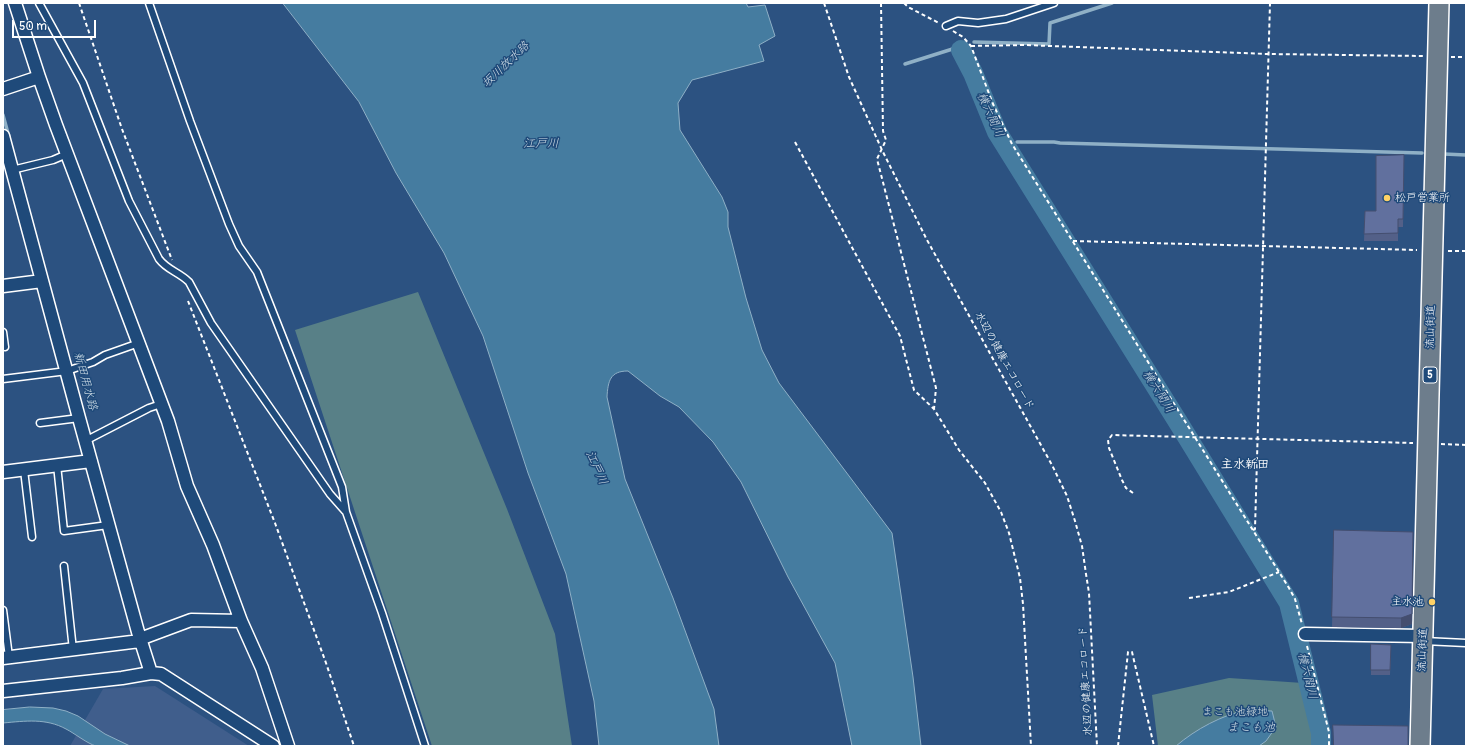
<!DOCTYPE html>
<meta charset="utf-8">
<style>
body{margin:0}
#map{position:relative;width:1469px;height:749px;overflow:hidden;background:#2c5281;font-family:Pangolin,sans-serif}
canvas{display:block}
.frame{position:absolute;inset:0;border:4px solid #fff;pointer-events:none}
.scale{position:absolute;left:12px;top:20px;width:84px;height:18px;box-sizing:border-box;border:2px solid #fff;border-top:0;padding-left:5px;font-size:12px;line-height:14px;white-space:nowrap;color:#fff;-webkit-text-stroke:3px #1f4a7a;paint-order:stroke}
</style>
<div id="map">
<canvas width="1469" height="749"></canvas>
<div class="frame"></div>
<div class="scale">50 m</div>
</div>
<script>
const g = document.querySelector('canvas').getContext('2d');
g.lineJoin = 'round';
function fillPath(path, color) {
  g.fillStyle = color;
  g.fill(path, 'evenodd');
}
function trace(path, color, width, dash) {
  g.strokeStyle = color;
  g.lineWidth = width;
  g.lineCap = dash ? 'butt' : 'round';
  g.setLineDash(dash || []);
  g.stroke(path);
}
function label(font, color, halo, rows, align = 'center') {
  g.font = font + ' Pangolin,"Klee One",sans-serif';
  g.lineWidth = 3;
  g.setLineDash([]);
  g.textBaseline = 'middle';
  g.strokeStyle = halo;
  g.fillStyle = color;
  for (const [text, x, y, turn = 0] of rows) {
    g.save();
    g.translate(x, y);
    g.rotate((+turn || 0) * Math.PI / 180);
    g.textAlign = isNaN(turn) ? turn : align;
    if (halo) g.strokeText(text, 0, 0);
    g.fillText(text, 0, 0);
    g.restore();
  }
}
const built = new Path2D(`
 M 155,686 L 249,746 L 70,746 L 103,689 Z`);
const green = new Path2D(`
 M 418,292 L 507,509 L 555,634 L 572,746 L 432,746 L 295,330 Z
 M 1229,678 L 1303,683 L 1316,721 L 1318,746 L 1158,746 L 1152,695 Z`);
const water = new Path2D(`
 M 283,3 L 746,3 L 748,7 L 765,5 L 775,36 L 759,45 L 764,61 L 692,80 L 678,103 L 680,130 L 722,197 L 728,212 L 728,227 L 746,298 L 762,350 L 779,383 L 892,533 L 913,677 L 921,746 L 852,746 L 835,663 L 788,577 L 741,482 L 713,442 L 679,407 L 660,396 L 628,371 C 610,371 608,381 607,397 L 625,479 L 673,598 L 714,709 L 719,746 L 599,746 L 594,701 L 566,574 L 528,473 L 483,336 L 444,253 L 396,173 L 359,102 Z
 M 30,707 L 53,708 L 66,711 L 78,716 L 105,734 L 130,746 C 119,746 106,748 96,746 C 88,744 74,733 66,729 C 46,718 25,721 3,723 L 3,710 Z
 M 1247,710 L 1272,711 L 1276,727 L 1266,741 L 1259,746 L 1176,746 C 1196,729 1222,715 1247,710 Z`);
const stream = new Path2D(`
 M 974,42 L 1049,44 L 1050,23 L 1112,3
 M 905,64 L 962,46
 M 3,115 L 9,137
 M 1017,142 L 1054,142 L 1060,143 L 1422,153
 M 1444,154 L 1466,155`);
const river = new Path2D(`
 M 961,50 L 973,73 L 997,132 L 1178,422 L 1289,603 L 1321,733 L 1321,746`);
const path = new Path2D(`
 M 79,3 L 122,129 L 172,260
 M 824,3 L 849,77 L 882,150 L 927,240 L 1052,465 L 1067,496 L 1075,521 L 1082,546 L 1086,574 L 1089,593 L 1097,746
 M 881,3 L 883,131 L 886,140 L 877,159 L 936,388 L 934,409
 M 904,3 L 908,7 L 939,23
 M 953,31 L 963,37 L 971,46 L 993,104 L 1012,144 L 1289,588 L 1295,599 L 1302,624
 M 971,46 L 1024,45 L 1268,54 L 1423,56
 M 1451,57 L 1466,57
 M 795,142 L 900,336 L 914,390 L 934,409 L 959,450 L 985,483 L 1001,512 L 1009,533 L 1020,578 L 1023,604 L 1031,746
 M 1073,241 L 1417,250
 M 1448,251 L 1466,251
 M 188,301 L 275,523 L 326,663 L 354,746
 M 1441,444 L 1466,445
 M 1133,493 L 1126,488 L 1122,480 L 1109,448 L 1108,440 L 1112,435 L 1413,443
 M 1253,530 L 1255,529 L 1270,3
 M 1189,598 L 1229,592 L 1279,572
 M 1307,646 L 1329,732 L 1329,746
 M 1118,746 L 1128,652 L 1132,652 L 1154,746`);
const service = new Path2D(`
 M 39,3 L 83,83 L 129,201 L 159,259 C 167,270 179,272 189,282 L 211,323 L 330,494 L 345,511
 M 149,3 L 190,121 L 229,224 L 239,246 L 257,272 L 342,487 L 346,512 L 382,613 L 425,746
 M 946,26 L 958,21 L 978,23 L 1006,19 L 1054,3
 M 12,170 L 53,160 L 67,154
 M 3,332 L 5,347
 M 3,379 L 67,371 L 93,362 L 105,355 L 139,343
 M 40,423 L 79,418
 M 85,441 L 149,408 L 161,404
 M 57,465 L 64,531 L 108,525
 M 24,470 L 32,537
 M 64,566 L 73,650
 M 3,610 L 9,657
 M 1424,641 L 1466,643`);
const minor = new Path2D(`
 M 15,3 L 39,77 L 56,125 L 168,421 L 187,486 L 213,545 L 241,621 L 262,668 L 288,746
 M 3,89 L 39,77
 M 3,136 L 79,418 L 138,632 L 151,673
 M 3,286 L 42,281
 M 3,472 L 91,461
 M 1305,634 L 1423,636
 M 140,639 L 191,620 L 241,621
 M 3,658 L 140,641
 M 3,691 L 122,678 L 151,673 L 161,674 L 273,746`);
const primary = new Path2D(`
 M 1420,746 L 1439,3`);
const wall = new Path2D(`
 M 1404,155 L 1403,227 L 1398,227 L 1398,241 L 1364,241 L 1365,211 L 1376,211 Z
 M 1334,530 L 1412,624 L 1401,628 L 1332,627 Z
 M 1371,644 L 1391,645 L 1390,675 L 1371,675 Z`);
const shadedWall = new Path2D(`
 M 1413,532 L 1412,624 L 1401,628 L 1401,618 Z`);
const building = new Path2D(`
 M 1404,155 L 1403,219 L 1398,219 L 1398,233 L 1364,234 L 1365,211 L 1376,211 L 1376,156 Z
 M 1334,530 L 1413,532 L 1412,614 L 1401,618 L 1332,617 Z
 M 1371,644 L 1391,645 L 1390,670 L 1371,670 Z
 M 1333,725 L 1408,726 L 1408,746 L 1334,746 Z`);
const markers = [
 [1387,198,4,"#ffd166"],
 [1432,602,4,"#ffd166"]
];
const shields = [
 [1430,375,14]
];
const shieldNames = [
 ["5",1430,375]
];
const poiNames = [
 ["松戸営業所",1395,198],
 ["主水池",1424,602,"right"]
];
const streetNames = [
 ["流山街道",1431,327,-89],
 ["水辺の健康エコロード",1004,361,61],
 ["流山街道",1423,650,-88],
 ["水辺の健康エコロード",1086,681,-93]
];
const parkNames = [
 ["まこも池緑地",1235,712]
];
const waterNames = [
 ["坂川放水路",506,65,-44],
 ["横六間川",990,115,65],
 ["江戸川",541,144],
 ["新田用水路",85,381,75],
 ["横六間川",1158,392,58],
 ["江戸川",596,468,66],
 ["横六間川",1307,676,76],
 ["まこも池",1251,728]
];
const neighbourhoodNames = [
 ["主水新田",1245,465]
];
fillPath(built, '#405e8c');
fillPath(green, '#588087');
fillPath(water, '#457ca0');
trace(water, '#8fb0c6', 1);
trace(stream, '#8fb0c6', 3.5);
trace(river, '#457ca0', 20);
trace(service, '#fff', 9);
trace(minor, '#fff', 15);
trace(primary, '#fff', 22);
trace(path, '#fff', 2, [4, 3]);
trace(service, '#1f4a7a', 6);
trace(minor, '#1f4a7a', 12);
trace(primary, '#6d7d8c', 19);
fillPath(wall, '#536088');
fillPath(shadedWall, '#444e6f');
fillPath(building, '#61709e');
trace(building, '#444e6f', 1);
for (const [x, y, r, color] of markers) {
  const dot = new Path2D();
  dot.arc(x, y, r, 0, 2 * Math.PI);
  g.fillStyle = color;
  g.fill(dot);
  trace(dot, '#1f4a7a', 1.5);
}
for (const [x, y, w] of shields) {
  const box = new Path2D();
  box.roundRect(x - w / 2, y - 8, w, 16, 3);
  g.fillStyle = '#1f4a7a';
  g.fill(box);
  trace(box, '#fff', 1);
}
label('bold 10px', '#fff', null, shieldNames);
label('11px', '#fff', '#1f4a7a', poiNames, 'left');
label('11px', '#fff', '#1f4a7a', streetNames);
label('11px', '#d5dfe1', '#1f4a7a', parkNames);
label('italic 12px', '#d0dee7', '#1f4a7a', waterNames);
label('bold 12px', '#fff', '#1f4a7a', neighbourhoodNames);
</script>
